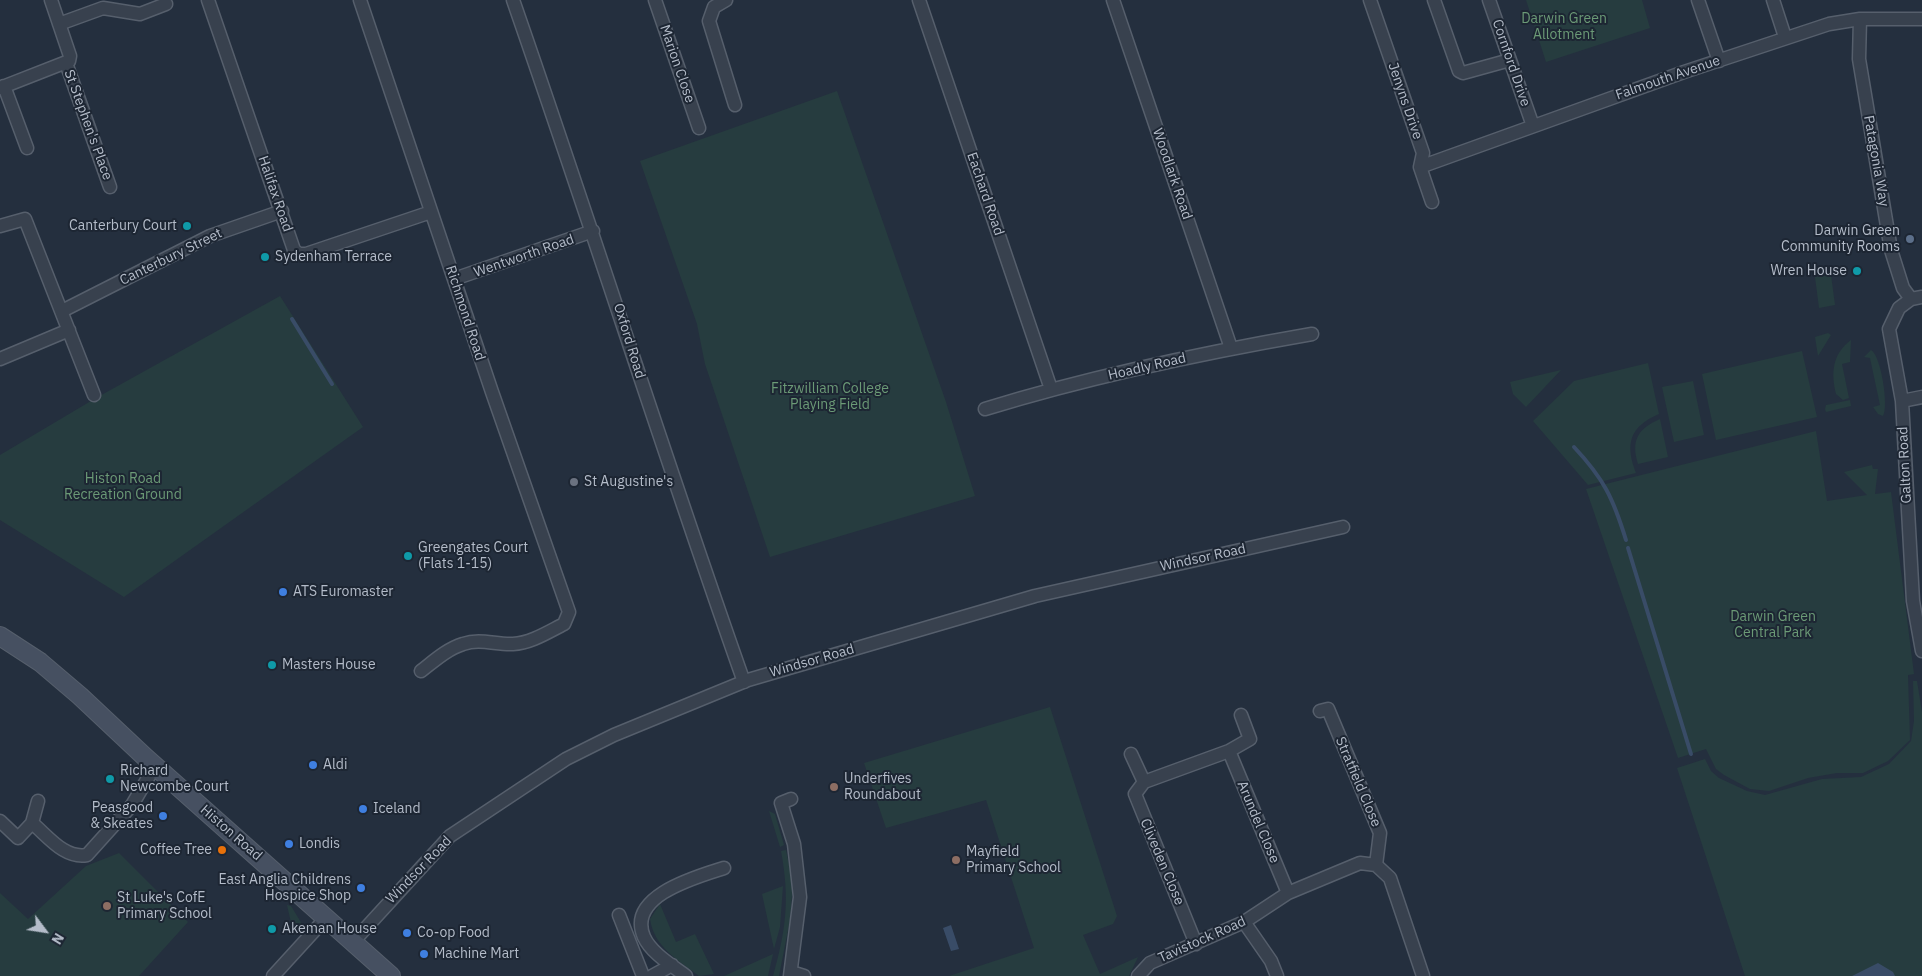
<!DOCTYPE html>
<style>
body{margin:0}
#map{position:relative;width:1922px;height:976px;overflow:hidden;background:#242f3e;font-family:"IBM Plex Sans",sans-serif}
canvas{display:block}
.north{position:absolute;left:20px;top:906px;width:50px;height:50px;-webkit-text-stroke:4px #1d2633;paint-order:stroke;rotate:121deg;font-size:14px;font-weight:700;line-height:20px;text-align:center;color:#b4bcc9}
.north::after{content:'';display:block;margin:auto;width:18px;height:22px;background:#b4bcc9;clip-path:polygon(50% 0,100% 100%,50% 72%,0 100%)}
</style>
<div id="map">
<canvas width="1922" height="976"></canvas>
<div class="north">N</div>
</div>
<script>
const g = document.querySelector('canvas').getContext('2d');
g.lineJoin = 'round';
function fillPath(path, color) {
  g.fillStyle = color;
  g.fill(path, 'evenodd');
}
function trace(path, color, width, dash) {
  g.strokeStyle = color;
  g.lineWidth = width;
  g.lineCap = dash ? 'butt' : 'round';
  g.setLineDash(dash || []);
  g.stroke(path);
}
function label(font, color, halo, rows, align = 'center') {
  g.font = font + ' "IBM Plex Sans",sans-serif';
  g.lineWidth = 4;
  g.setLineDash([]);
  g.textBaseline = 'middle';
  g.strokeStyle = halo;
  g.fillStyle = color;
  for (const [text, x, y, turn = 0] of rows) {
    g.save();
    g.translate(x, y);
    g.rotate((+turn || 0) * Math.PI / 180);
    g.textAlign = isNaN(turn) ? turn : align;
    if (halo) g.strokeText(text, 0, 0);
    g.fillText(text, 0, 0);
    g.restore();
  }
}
const green = new Path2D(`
 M 1526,0 L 1642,0 L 1650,28 L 1546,62 Z
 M 837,91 L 946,402 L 975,496 L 770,557 L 705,364 L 697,324 L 640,161 Z
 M 1831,275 L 1835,305 L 1819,308 L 1815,277 Z
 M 280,296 L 363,427 L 124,597 L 0,520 L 0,455 L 96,398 Z
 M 1828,333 L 1831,335 L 1818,356 L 1815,337 Z
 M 1851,340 L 1850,362 L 1842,364 L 1849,398 L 1843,400 L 1836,394 C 1831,373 1832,354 1851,340 Z
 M 1871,350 C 1881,355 1889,407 1883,416 L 1878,414 L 1873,407 L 1880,405 L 1870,358 L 1864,357 Z
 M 1802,351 L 1817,417 L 1716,440 L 1702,374 Z
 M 1648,363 L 1659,414 C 1629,427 1625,444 1636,473 L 1588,485 L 1533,421 L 1574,381 Z
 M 1561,370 L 1526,407 L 1513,394 L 1510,382 Z
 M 1693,381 L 1704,435 L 1674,442 L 1662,387 Z
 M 1850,400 L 1851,406 L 1826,412 L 1825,409 L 1826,405 Z
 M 1660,419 L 1668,457 L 1638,464 C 1631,441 1637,429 1660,419 Z
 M 1816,431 L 1827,501 L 1867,495 L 1844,472 L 1872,465 L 1873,469 L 1878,469 L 1875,494 L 1891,492 L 1914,674 L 1908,675 L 1910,740 L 1888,761 L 1863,773 L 1837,773 L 1808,778 L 1769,791 L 1750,789 L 1724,775 L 1716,769 L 1706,749 L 1678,758 L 1586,489 Z
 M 1913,681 L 1917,681 L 1922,712 L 1922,976 L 1745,976 L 1677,768 L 1705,759 L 1711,771 L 1719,778 L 1747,791 L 1765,795 L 1822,779 L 1861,777 L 1889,764 L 1911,741 L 1914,721 Z
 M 1050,707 L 1117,916 L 1113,924 L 1083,935 L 1100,974 L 1138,957 L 1129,976 L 949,976 L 1034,948 L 986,800 L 886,828 L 864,763 Z
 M 769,811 L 775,814 L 784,845 L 780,847 Z
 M 786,850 L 793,884 L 790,920 L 779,976 L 773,976 C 786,930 790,899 781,851 Z
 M 119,853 L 188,922 L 139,976 L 0,976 L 0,893 L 28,919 L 86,866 Z
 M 783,886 L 780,927 L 774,949 L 762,894 Z
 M 660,904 L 676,942 L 695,934 L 714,974 L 699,976 C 678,960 654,947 650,919 Z
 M 287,905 L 291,906 L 302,924 L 294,936 Z
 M 773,954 L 768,976 L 724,976 Z`);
const water = new Path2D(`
 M 951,925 L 959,949 L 951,951 L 943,928 Z
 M 1878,963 L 1893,972 L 1895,976 L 1852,976 Z`);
const stream = new Path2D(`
 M 292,319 L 332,384
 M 1574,447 C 1604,479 1613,498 1626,540
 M 1628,548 L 1691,754`);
const street = new Path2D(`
 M 208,0 L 294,250 L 299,254 L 306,254 L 431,212
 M 360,0 L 492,392 L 569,612 L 564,624 C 548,632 531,643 513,644 C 496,645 480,638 463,644 C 447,649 434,661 421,671
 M 513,0 C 592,227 664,456 744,682
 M 655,0 L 699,128
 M 726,0 L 714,7 L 709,21 L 735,105
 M 919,0 L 1051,389
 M 1113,0 L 1231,348
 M 1370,0 L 1423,153 L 1420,167 L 1432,202
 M 1434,0 L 1459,71 L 1463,73 L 1510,60
 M 1489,0 L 1533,126
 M 1698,0 L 1719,61
 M 1773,0 L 1785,37
 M 1860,19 L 1859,59 L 1891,250 L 1903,288 L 1911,299
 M 59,24 L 103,8 L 140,14 L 166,4
 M 66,63 L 110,187
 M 4,86 L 27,148
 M 0,88 L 69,61 L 70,56 L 51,0
 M 1420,167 L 1684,72 L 1829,24 L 1860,19 L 1922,19
 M 0,226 L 25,219 L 94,395
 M 454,279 L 593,231
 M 1922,297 L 1911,299 L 1899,308 L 1889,329 L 1902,401 L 1913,601 L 1922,651
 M 62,311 L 210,236 L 282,211
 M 0,359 L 69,330
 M 1902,401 L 1922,397
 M 985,409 C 1092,376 1202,353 1312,334
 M 1320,711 L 1328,709 L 1380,833 L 1376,865
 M 1229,751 L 1288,893
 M 1131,754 L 1144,782
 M 0,821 L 18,838 L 32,823 C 48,836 64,859 87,855 L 132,805 L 155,766
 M 32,823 L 38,801
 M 619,915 L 643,976
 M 1244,922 L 1271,961 L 1277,976
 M 353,942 L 450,836 L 566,759 L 614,735 L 748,680 L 1035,596 L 1343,527
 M 1196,944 L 1135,794 L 1144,782 L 1229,751 L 1250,739 L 1241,715
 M 791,972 L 804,976
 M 273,976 L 326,918
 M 652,976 L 672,965
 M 686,976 C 673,966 651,953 644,937 C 626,896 696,877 724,868
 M 790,976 L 800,897 L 794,844 L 781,803 L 791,799
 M 1138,976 L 1150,963 L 1244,922 L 1288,893 L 1360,863 L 1376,865 L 1390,878 L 1423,976`);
const secondary = new Path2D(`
 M 0,636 L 40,662 L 80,696 L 146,758 L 391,976`);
const markers = [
 [187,226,5,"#0f9aa8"],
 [1910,239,5,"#5c6f8a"],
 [265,257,5,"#0f9aa8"],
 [1857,271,5,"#0f9aa8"],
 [574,482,5,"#6b7280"],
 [408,556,5,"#0f9aa8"],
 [283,592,5,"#3f7fe0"],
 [272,665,5,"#0f9aa8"],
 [313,765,5,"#3f7fe0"],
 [110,779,5,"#0f9aa8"],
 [834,787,5,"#8d6e63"],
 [363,809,5,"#3f7fe0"],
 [163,816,5,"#3f7fe0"],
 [289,844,5,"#3f7fe0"],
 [222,850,5,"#e8710a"],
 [956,860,5,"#8d6e63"],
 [361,888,5,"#3f7fe0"],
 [107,906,5,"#8d6e63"],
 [272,929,5,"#0f9aa8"],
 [407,933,5,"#3f7fe0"],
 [424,954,5,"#3f7fe0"]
];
const parkNames = [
 ["Darwin Green",1564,19],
 ["Allotment",1564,35],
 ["Fitzwilliam College",830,389],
 ["Playing Field",830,405],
 ["Histon Road",123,479],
 ["Recreation Ground",123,495],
 ["Darwin Green",1773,617],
 ["Central Park",1773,633]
];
const streetNames = [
 ["Cornford Drive",1511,63,71],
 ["Marion Close",677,64,71],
 ["Falmouth Avenue",1668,78,-19],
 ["Jenyns Drive",1405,101,71],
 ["St Stephen's Place",88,125,70],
 ["Patagonia Way",1876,161,80],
 ["Woodlark Road",1172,174,71],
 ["Halifax Road",275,194,71],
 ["Eachard Road",985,194,71],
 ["Wentworth Road",524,256,-19],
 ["Canterbury Street",171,257,-26],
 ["Richmond Road",465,313,72],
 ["Oxford Road",629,341,73],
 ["Hoadly Road",1147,367,-13],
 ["Galton Road",1905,465,-93],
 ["Windsor Road",1203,558,-12],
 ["Windsor Road",812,661,-16],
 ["Stratfield Close",1358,782,67],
 ["Arundel Close",1258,822,67],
 ["Histon Road",231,833,41],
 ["Cliveden Close",1162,862,67],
 ["Windsor Road",419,870,-46],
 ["Tavistock Road",1202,940,-24]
];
const poiNames = [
 ["Canterbury Court",177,226,"right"],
 ["Darwin Green",1900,231,"right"],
 ["Community Rooms",1900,247,"right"],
 ["Sydenham Terrace",275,257],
 ["Wren House",1847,271,"right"],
 ["St Augustine's",584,482],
 ["Greengates Court",418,548],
 ["(Flats 1-15)",418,564],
 ["ATS Euromaster",293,592],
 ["Masters House",282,665],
 ["Aldi",323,765],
 ["Richard",120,771],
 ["Newcombe Court",120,787],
 ["Underfives",844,779],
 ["Roundabout",844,795],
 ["Peasgood",153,808,"right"],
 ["& Skeates",153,824,"right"],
 ["Iceland",373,809],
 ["Londis",299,844],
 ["Coffee Tree",212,850,"right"],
 ["Mayfield",966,852],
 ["Primary School",966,868],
 ["East Anglia Childrens",351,880,"right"],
 ["Hospice Shop",351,896,"right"],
 ["St Luke's CofE",117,898],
 ["Primary School",117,914],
 ["Akeman House",282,929],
 ["Co-op Food",417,933],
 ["Machine Mart",434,954]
];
fillPath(green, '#263c3f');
fillPath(water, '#394c67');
trace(stream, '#394c67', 4);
trace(street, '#565f6c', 15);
trace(secondary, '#565f6c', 20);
trace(street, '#38414e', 12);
trace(secondary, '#465061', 18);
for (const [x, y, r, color] of markers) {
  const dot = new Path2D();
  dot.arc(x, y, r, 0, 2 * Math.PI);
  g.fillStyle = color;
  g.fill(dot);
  trace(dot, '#1d2633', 2);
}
label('14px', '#6b9a76', '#1d2633', parkNames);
label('14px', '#b4bcc9', '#1d2633', streetNames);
label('14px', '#b4bcc9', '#1d2633', poiNames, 'left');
</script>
